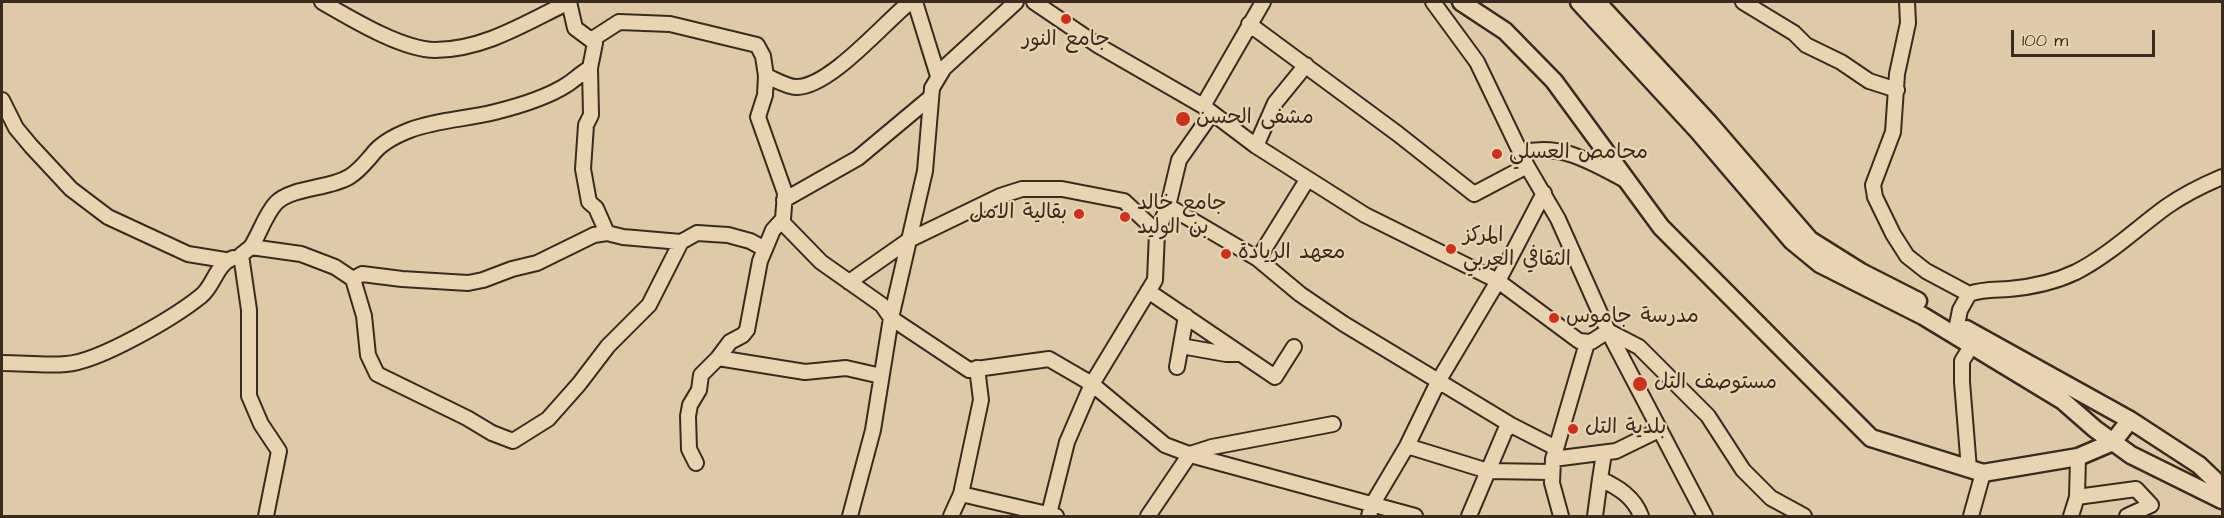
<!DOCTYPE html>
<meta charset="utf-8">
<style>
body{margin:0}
#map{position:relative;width:2224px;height:518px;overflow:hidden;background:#decaa9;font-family:"Architects Daughter",sans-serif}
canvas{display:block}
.frame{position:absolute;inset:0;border:3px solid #3b2a1e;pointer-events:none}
.scale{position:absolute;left:2011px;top:30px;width:144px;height:27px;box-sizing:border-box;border:3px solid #3b2a1e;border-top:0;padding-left:8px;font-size:18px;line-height:21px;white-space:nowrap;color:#3b2a1e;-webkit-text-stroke:4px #e8d4b2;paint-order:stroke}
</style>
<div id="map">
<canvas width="2224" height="518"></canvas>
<div class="frame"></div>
<div class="scale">100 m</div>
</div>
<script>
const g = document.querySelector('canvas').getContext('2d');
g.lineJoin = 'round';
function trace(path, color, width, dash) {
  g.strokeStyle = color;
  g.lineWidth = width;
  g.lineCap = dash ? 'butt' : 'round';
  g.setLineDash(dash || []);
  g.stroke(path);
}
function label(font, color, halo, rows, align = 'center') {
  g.font = font + ' "Architects Daughter","Playpen Sans Arabic",sans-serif';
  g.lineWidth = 4.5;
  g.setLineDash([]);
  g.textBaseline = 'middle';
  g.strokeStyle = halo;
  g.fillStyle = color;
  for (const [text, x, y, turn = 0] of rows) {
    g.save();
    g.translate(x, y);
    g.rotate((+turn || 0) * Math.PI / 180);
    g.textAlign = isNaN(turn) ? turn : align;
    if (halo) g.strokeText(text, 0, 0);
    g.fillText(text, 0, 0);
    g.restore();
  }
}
const minor = new Path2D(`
 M 322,2 C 350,18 402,50 435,50 C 484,50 527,22 569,2
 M 915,2 L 938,76
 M 1034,2 L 1099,46 L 1203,106 L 1256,146 L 1365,215 L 1498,281 L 1579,341 L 1591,342 L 1608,331 L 1639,347 L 1708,416 L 1743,470 L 1771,498 L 1804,516
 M 1433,2 L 1477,62 L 1527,166 L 1558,219 L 1608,331 L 1705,516
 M 1743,2 L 1794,33 L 1806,45 L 1841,62 L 1869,81 L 1897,90
 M 1907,2 L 1908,23 L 1897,74 L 1893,132 L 1873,185 L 1875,197 L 1893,234 L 1907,256 L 1926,271 L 1969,294
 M 1249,24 L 1398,134 L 1474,194 L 1527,166
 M 591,40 L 619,22 L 670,24 L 757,45 L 763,56 L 766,76 L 765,95 L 758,117 L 785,193 L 783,219 L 773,230 L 760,261 L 747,330 L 743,335 L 730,342 L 718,358 L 701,375 L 699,390 L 690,405 L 688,416 L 689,449 L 696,463
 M 590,68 L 591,115 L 586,125 L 583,169 L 589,202 L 596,208 L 607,233
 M 766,76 C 774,79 787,87 796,87 C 829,88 884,23 910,2
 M 2,100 L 16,128 L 31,146 L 71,189 L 108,217 L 188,254 L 225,260
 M 1203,106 L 1263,2
 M 1256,146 L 1275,103 L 1306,65
 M 1521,153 C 1560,142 1591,162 1625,180
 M 784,200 L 858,158 L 931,97
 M 1168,206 L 1258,259 L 1300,294 L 1344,324 L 1511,425 L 1556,448
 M 782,222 L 821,262 L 882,305 L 891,318 L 969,370 L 1049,359 L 1092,384 L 1165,445 L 1194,456 L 1415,516
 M 251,247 C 260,233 265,215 276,203 C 292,187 329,189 349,177 C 359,171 365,163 372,155 C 380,144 397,135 410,130 C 437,120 467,119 495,112 C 519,106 547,98 568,84 C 575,79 582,73 590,68 L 595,43 L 575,28 L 569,2
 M 1258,259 L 1307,180
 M 353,279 L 362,274 L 402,279 L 468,283 L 483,280 L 512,269 L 537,263 L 594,235 L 607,233 L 623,237 L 681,242
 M 849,282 L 909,240 L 1000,196 L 1022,189 L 1062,189 L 1124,201 L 1157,232
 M 1148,291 L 1275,377 L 1294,347
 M 1957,325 L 1960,310 L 1969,294 C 1983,289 1995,290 2009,289 C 2032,287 2055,282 2076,272 C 2109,255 2136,229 2166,207 C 2183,195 2203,185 2222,177
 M 1181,346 L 1226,354 L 1239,354
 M 718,358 L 805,372 L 846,368 L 881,376
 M 2,363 C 23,363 45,366 66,364 C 99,362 175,317 201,296 C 214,286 216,264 233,258
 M 1177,367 L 1186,316
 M 1407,446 L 1488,471 L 1551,472
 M 1604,453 L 1600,479 C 1618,487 1634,497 1641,516
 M 1553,459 L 1616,451 L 1659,430
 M 1969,469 L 1962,382 L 1962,361 L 1972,345
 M 961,494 L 981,400 L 977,368
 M 2077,497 L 2136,489 L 2151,505 L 2127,516
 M 1049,514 L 1067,442 L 1092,384 L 1155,280 L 1157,232 L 1168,206 L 1179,160 L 1212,113
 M 266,516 L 279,451 L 261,424 L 249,396 L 249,310 L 241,255 L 251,247 L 301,254 L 335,267 L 353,279 L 364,316 L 368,355 L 377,374 L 467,418 L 492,433 L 513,441 L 548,419 L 579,384 L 608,346 L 649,305 L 681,242 L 697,233 L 728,235 L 750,241 L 765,249
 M 850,516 L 873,430 L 891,318 L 925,171 L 932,88 L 944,68 L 1016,2
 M 951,516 L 961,494 L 1056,516
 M 1148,516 L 1190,454 L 1212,447 L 1333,424
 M 1369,516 L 1372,505 L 1407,446 L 1439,380 L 1498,281 L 1544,193
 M 1469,516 L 1505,431 L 1511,425
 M 1561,516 L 1552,483 L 1553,459 L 1587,343
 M 1595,516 L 1600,479
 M 1971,516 L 1983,473
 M 2071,516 L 2077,497 L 2078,457`);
const major = new Path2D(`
 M 1461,2 L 1505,31 L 1554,81 L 1661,227 L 1871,438 L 1983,473 L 2078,457 L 2113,442 L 2130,420
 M 1579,2 L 1698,131 L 1792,241 L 1820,264 L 1923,316 L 2063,401 L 2095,429 L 2131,455 L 2222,500
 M 1597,2 L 1710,124 L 1810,240 L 1861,272 L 1918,301
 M 1966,329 L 2130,420 L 2199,465 L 2222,487`);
const markers = [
 [1066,19,6,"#c8321e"],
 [1183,119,8,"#c8321e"],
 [1497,154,6,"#c8321e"],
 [1079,214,6,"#c8321e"],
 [1125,217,6,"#c8321e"],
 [1451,249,6,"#c8321e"],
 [1226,254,6,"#c8321e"],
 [1554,318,6,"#c8321e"],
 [1640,384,8,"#c8321e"],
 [1573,429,6,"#c8321e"]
];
const poiNames = [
 ["جامع النور",1066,41,"center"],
 ["مشفى الحسن",1196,119],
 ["محامص العسلي",1509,154],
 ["جامع خالد",1137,205],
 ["بن الوليد",1137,229],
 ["بقالية الامل",1067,214,"right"],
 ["المركز",1463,237],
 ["الثقافي العربي",1463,261],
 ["معهد الريادة",1238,254],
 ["مدرسة جاموس",1566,318],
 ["مستوصف التل",1654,384],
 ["بلدية التل",1585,429]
];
trace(minor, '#3b2a1e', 18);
trace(major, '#3b2a1e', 21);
trace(minor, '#e8d4b2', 14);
trace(major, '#e8d4b2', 16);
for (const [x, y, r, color] of markers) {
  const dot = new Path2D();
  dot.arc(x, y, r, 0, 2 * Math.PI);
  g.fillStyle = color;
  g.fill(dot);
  trace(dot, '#e8d4b2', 2);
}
label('21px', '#3b2a1e', '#e8d4b2', poiNames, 'left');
</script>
